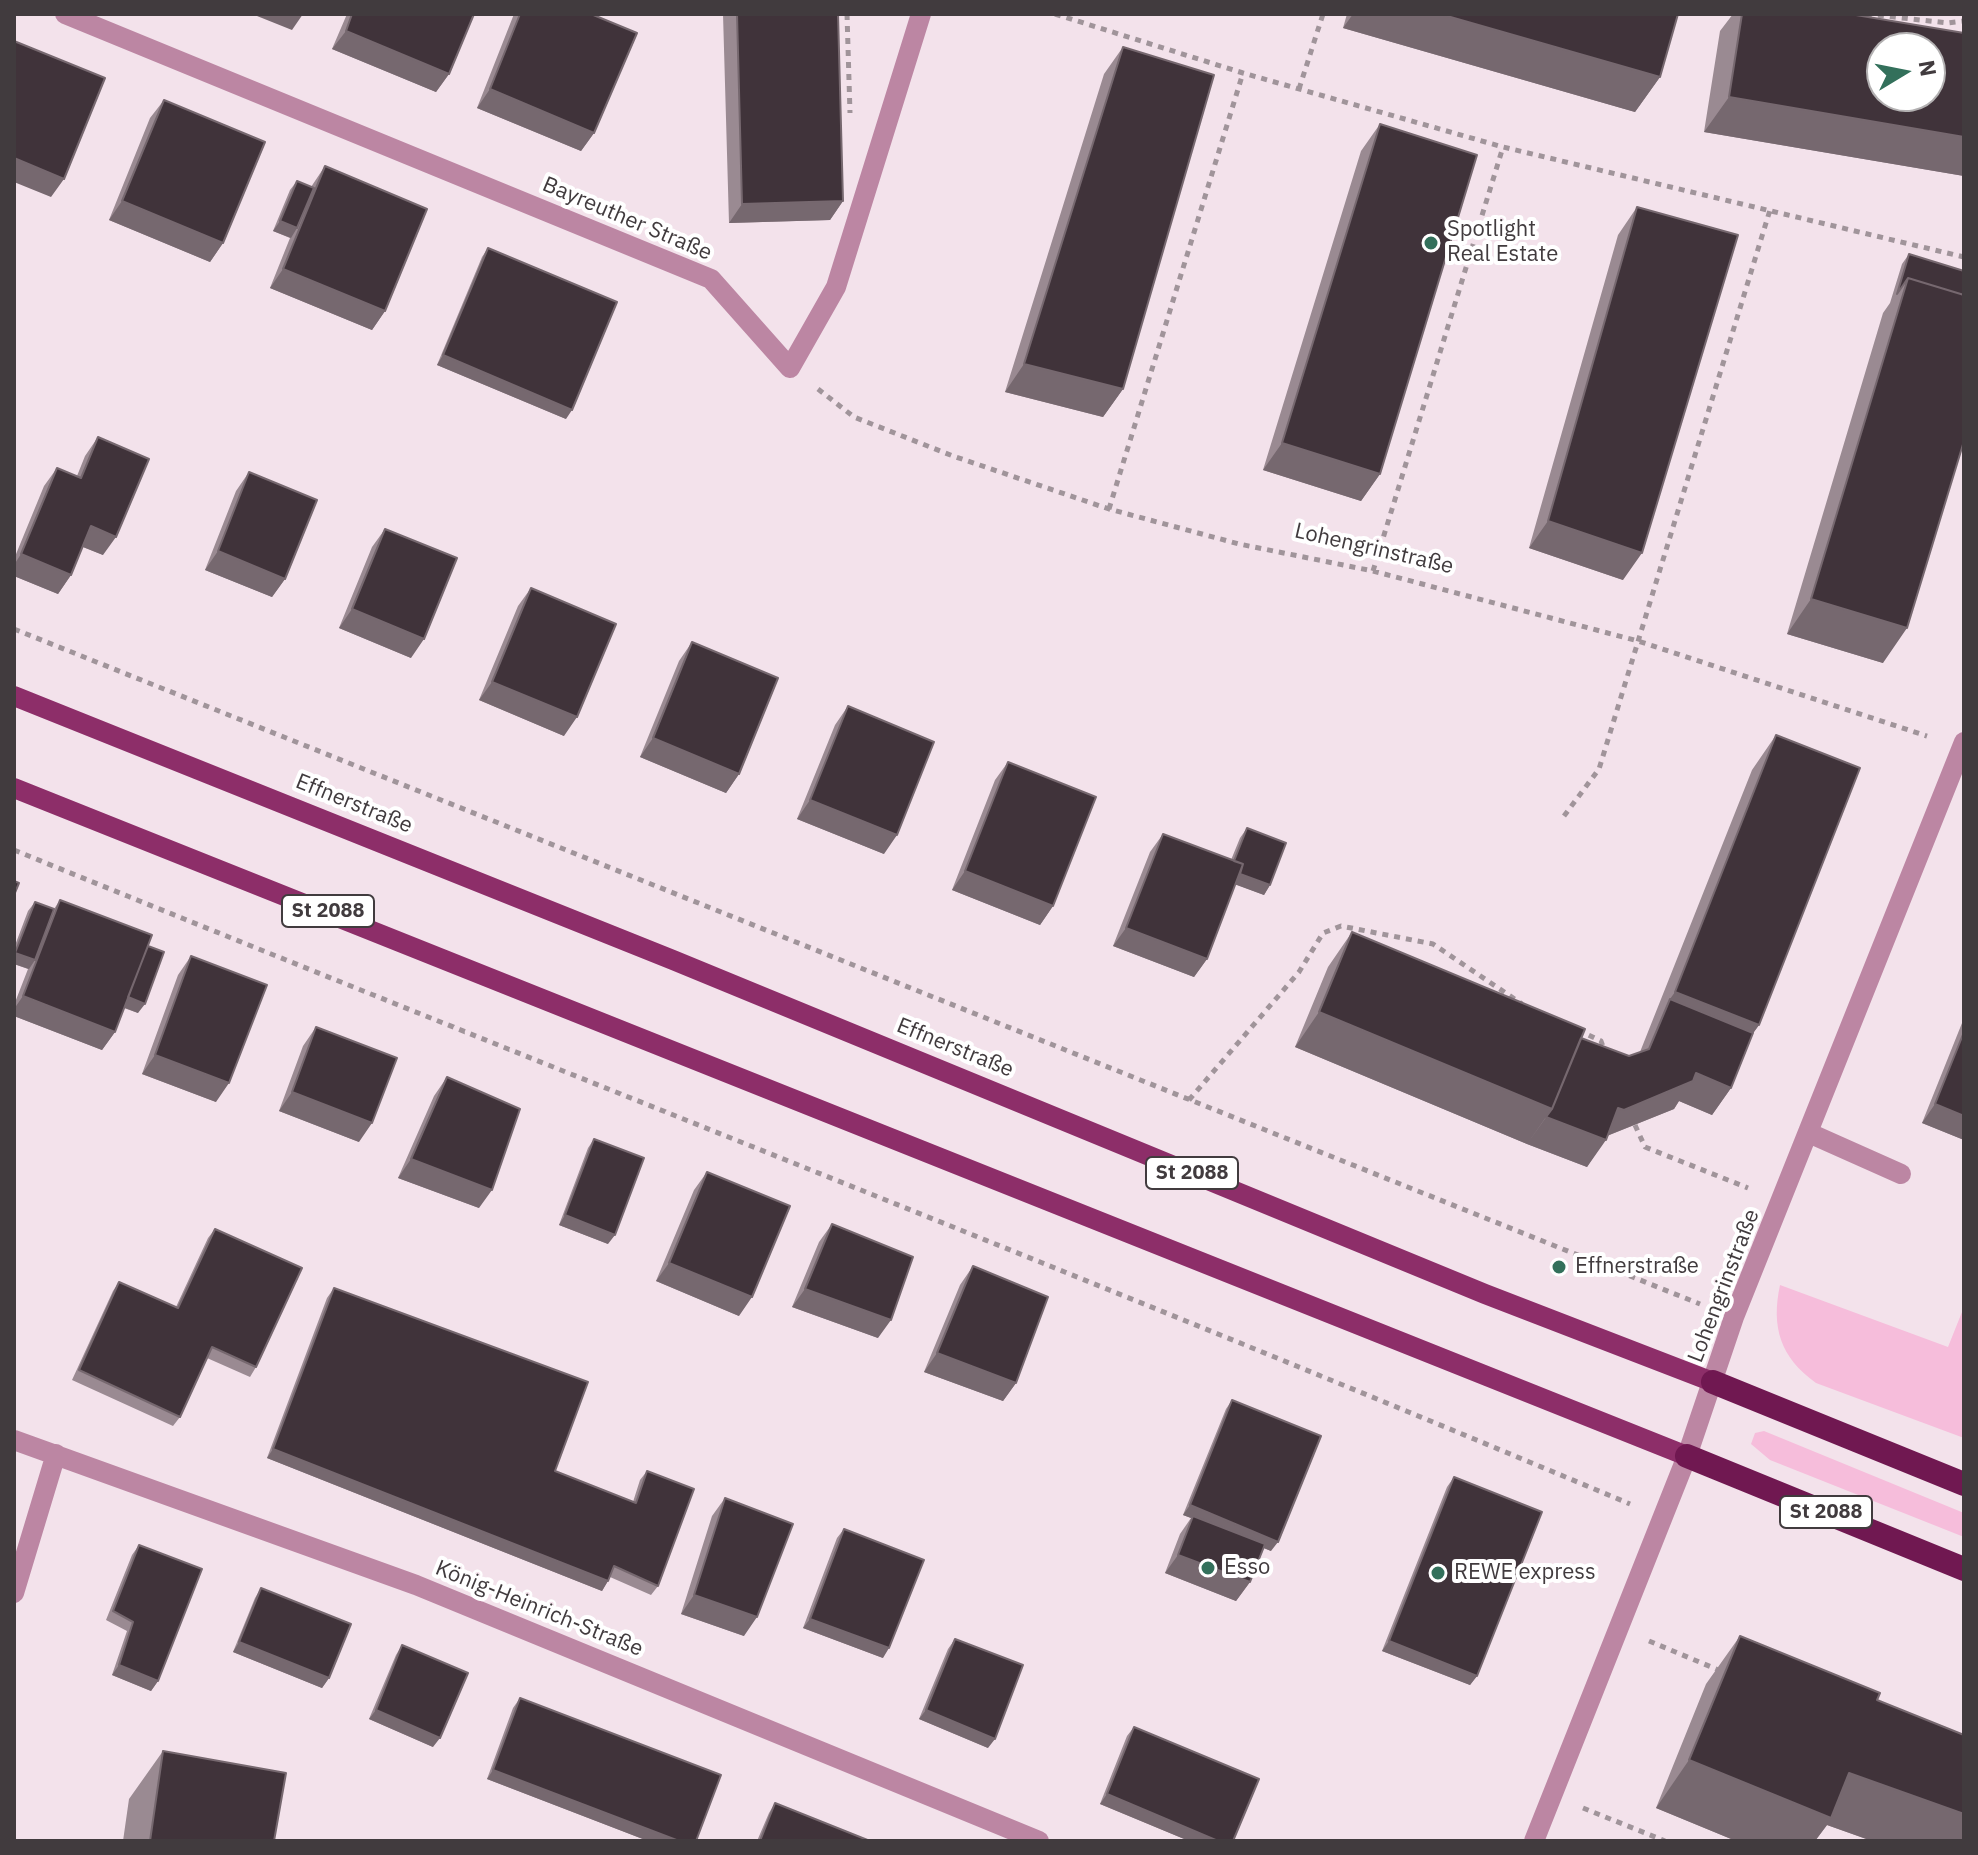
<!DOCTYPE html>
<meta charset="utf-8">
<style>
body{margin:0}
#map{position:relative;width:1978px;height:1855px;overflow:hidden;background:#f3e2eb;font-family:"IBM Plex Sans",sans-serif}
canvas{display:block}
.frame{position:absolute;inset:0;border:16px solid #413b3e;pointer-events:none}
.north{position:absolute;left:1866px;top:32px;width:80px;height:80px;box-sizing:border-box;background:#fff;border:2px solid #b3b1b2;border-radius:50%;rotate:80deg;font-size:22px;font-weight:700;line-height:32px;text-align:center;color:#413b3e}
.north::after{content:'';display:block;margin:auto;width:28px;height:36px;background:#33705b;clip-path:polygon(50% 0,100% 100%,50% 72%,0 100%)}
</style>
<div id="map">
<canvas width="1978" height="1855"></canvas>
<div class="frame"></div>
<div class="north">N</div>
</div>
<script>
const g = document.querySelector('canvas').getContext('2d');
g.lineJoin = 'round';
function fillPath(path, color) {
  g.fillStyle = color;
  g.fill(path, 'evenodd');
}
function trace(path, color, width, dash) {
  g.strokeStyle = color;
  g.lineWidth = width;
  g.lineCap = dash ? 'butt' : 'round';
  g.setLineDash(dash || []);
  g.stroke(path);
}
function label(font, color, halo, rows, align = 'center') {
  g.font = font + ' "IBM Plex Sans",sans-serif';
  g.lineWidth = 8;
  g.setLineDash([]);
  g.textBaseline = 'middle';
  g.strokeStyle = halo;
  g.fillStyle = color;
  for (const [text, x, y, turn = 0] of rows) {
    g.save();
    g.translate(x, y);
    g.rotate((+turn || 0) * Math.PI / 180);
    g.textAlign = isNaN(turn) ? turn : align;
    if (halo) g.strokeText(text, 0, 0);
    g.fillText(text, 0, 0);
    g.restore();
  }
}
const green = new Path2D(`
 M 1780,1285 L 1948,1347 L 1964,1307 L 1964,1438 L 1816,1383 C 1780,1357 1771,1327 1780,1285 Z
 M 1764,1431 L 1964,1513 L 1964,1537 L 1770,1460 L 1751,1444 L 1755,1433 Z`);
const path = new Path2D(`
 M 847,14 L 850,113
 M 1055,14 L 1243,73 L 1503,147 L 1964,257
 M 1866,14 L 1948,23 L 1964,21
 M 1299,89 L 1323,14
 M 818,389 L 854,417 L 953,456 L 1109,509 L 1239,544 L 1373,571 L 1638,641 L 1927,736
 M 1109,509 L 1243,73
 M 1373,571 L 1503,147
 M 14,629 L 1700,1304
 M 1564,816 L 1599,769 L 1770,210
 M 14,850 C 552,1069 1094,1279 1630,1504
 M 1578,1030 L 1601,1041 L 1605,1052
 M 1189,1100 L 1299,972 L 1323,933 L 1341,926 L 1433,944 L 1522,1004
 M 1635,1125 L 1645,1147 L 1748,1188
 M 1649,1641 L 1721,1671
 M 1583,1808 L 1665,1841`);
const minor = new Path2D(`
 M 65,14 L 711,279 L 790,368 L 836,287 L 921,14
 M 1809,1133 L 1901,1174
 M 14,1440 L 416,1585 L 1039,1841
 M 14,1593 L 56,1454
 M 1534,1841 L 1687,1456 L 1734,1317 L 1964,742`);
const major = new Path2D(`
 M 14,696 L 673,960 L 1485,1294 L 1713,1382
 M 14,788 L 1687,1456`);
const highway = new Path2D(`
 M 1713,1382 L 1964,1484
 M 1687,1456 L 1964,1569`);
const wall = new Path2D(`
 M 347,14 L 474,14 L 449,74 L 436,92 L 332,49 Z
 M 514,14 L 591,14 L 594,133 L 581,151 L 477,108 Z
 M 723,14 L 838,14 L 843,201 L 830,220 L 729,223 Z
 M 1347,14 L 1678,14 L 1660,77 L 1635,112 L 1343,28 Z
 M 1733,14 L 1850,14 L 1964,33 L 1964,176 L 1704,132 L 1720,31 Z
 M 1123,47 L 1123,389 L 1103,417 L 1005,392 L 1104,74 Z
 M 164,100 L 223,243 L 210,262 L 109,220 L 150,118 Z
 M 1380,124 L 1380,474 L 1361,501 L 1263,470 L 1361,151 Z
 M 325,166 L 385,311 L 372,330 L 270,288 L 290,238 L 273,231 L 290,190 L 297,181 L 311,187 Z
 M 1637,207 L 1623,580 L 1529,548 L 1618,235 Z
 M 488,248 L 566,419 L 437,365 L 482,257 Z
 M 1909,254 L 1883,663 L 1787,634 L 1883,313 L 1890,303 L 1902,264 Z
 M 98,437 L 103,555 L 83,547 L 71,575 L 58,594 L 14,576 L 14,559 L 44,486 L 57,468 L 77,476 L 85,456 Z
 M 249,472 L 285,579 L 272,597 L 205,570 L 236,491 Z
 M 385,529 L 411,658 L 339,628 L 372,547 Z
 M 531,588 L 564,736 L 479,700 L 518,606 Z
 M 692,642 L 739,774 L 726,793 L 640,757 L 679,661 Z
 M 848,706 L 884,854 L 797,819 L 835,725 Z
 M 1776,735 L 1759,1025 L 1753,1033 L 1731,1088 L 1712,1115 L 1679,1101 L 1674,1109 L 1607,1136 L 1587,1167 L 1527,1144 L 1295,1047 L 1328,967 L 1352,932 L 1581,1038 L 1629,1056 L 1640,1052 L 1752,770 Z
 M 1008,762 L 1053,906 L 1040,925 L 952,890 L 995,780 Z
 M 1247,828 L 1270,885 L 1264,895 L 1235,884 L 1207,959 L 1194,977 L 1113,946 L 1150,852 L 1163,834 L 1231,860 L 1240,838 Z
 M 60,900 L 148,946 L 138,1013 L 124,1008 L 115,1032 L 102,1050 L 14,1016 L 14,1005 L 28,969 L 14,964 L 14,948 L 28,911 L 35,902 L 54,909 Z
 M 191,956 L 216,1102 L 142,1074 L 178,975 Z
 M 1964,1018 L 1964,1140 L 1922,1123 Z
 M 316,1027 L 359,1142 L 279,1111 L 303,1046 Z
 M 447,1077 L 479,1208 L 398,1178 L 434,1096 Z
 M 594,1139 L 608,1244 L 559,1225 L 588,1148 Z
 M 707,1172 L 739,1316 L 656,1281 L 694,1190 Z
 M 832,1224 L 878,1338 L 792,1307 L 819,1242 Z
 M 215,1229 L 256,1367 L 250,1377 L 207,1358 L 180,1417 L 173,1426 L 72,1380 L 113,1291 L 119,1282 L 176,1307 L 208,1238 Z
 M 973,1266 L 1016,1383 L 1003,1401 L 924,1372 L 960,1285 Z
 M 334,1288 L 555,1471 L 633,1502 L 640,1480 L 647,1471 L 658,1586 L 651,1595 L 610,1577 L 602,1591 L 267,1458 L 327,1298 Z
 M 1232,1400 L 1271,1551 L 1264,1548 L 1250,1582 L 1236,1601 L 1165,1573 L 1180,1534 L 1191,1518 L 1183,1515 L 1226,1409 Z
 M 1454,1477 L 1477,1676 L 1470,1685 L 1382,1651 L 1447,1487 Z
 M 725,1498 L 744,1636 L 681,1614 L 712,1516 Z
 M 844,1529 L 883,1658 L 803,1628 L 837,1538 Z
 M 139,1545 L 158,1681 L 151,1691 L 112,1675 L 127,1631 L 106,1620 L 132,1555 Z
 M 261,1588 L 329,1678 L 322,1688 L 233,1652 L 255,1598 Z
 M 1740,1636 L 1877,1700 L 1964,1841 L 1872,1841 L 1827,1825 L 1815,1841 L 1736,1841 L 1656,1808 L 1706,1684 Z
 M 955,1639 L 988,1748 L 919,1719 L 948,1649 Z
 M 402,1645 L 433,1747 L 369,1719 L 396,1655 Z
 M 520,1698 L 696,1841 L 648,1841 L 487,1779 L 513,1708 Z
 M 1134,1727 L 1233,1841 L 1189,1841 L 1100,1804 L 1127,1736 Z
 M 163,1751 L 274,1841 L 123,1841 L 129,1799 Z
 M 775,1803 L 870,1841 L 757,1841 L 769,1813 Z`);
const shadedWall = new Path2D(`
 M 252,14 L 303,14 L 292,30 Z
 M 1353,14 L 1440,14 L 1660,77 L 1635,112 L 1343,28 Z
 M 346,31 L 449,74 L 436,92 L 332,49 Z
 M 490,89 L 594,133 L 581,151 L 477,108 Z
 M 1729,97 L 1964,137 L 1964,176 L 1704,132 Z
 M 14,158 L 64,179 L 51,197 L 14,182 Z
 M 122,201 L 223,243 L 210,262 L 109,220 Z
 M 843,201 L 830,220 L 729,223 L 742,204 Z
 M 280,221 L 297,228 L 291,238 L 273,231 Z
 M 283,269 L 385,311 L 372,330 L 270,288 Z
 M 443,355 L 572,410 L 566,419 L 437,365 Z
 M 1024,364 L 1123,389 L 1103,417 L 1005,392 Z
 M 1282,443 L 1380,474 L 1361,501 L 1263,470 Z
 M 1548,521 L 1642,553 L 1623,580 L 1529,548 Z
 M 91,526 L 116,537 L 103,555 L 78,545 Z
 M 218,551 L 285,579 L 272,597 L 205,570 Z
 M 21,554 L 71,575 L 58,594 L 14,576 L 14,565 Z
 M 1811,599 L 1907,628 L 1883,663 L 1787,634 Z
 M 352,609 L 424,639 L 411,658 L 339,628 Z
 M 492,682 L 577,717 L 564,736 L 479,700 Z
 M 653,738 L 739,774 L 726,793 L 640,757 Z
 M 810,800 L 897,835 L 884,854 L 797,819 Z
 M 1230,870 L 1270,885 L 1264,895 L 1223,880 Z
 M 965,871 L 1053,906 L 1040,925 L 952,890 Z
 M 1126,928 L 1207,959 L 1194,977 L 1113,946 Z
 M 15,953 L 35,960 L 29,969 L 14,964 L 14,955 Z
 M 1675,992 L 1759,1025 L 1734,1060 L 1670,999 Z
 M 23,996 L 115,1032 L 102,1050 L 14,1016 L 14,1009 Z
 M 126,997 L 145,1004 L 138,1013 L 120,1006 Z
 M 1319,1012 L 1552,1109 L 1527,1144 L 1295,1047 Z
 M 155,1055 L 229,1083 L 216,1102 L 142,1074 Z
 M 1696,1073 L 1731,1088 L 1712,1115 L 1679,1101 L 1674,1109 L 1604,1137 L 1618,1108 Z
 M 292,1092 L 372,1123 L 359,1142 L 279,1111 Z
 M 1935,1104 L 1964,1116 L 1964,1140 L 1922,1123 Z
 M 1546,1117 L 1606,1140 L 1587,1167 L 1527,1144 Z
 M 411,1159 L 492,1190 L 479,1208 L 398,1178 Z
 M 565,1215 L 615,1235 L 608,1244 L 559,1225 Z
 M 669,1263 L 752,1297 L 739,1316 L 656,1281 Z
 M 805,1289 L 891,1320 L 878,1338 L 792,1307 Z
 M 937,1353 L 1016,1383 L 1003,1401 L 924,1372 Z
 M 273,1449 L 608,1581 L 602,1591 L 267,1458 Z
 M 1190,1505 L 1278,1542 L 1271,1551 L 1192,1519 L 1193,1516 L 1191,1518 L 1183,1515 Z
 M 1178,1555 L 1250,1582 L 1236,1601 L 1165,1573 Z
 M 694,1595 L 757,1617 L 744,1636 L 681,1614 Z
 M 810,1619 L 889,1648 L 883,1658 L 803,1628 Z
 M 1389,1641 L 1477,1676 L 1470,1685 L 1382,1651 Z
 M 239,1642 L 329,1678 L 322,1688 L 233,1652 Z
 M 119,1665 L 158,1681 L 151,1691 L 112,1675 Z
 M 376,1710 L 440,1738 L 433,1747 L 369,1719 Z
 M 926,1710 L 995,1739 L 988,1748 L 919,1719 Z
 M 1689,1760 L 1849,1773 L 1964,1814 L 1964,1841 L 1872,1841 L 1827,1825 L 1815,1841 L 1736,1841 L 1656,1808 Z
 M 493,1770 L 679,1841 L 648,1841 L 487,1779 Z
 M 1107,1794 L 1218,1841 L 1189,1841 L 1100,1804 Z`);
const building = new Path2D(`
 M 352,14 L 474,14 L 449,74 L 346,31 Z
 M 520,14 L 591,14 L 637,33 L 594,133 L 490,89 Z
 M 737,14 L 838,14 L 843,201 L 742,204 Z
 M 1440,14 L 1678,14 L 1660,77 Z
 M 1742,14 L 1850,14 L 1964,33 L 1964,137 L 1729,97 ZM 1882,48 L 1930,48 L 1930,96 L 1882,96 Z
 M 14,41 L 105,78 L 64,179 L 14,158 Z
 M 1123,47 L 1214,75 L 1123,389 L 1024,364 Z
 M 164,100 L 265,142 L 223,243 L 122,201 Z
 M 1380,124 L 1477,155 L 1380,474 L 1282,443 Z
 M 325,166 L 427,209 L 385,311 L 283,269 Z
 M 297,181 L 314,188 L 297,228 L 280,221 Z
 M 1637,207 L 1738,235 L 1642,553 L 1548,521 Z
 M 488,248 L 617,302 L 572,410 L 443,355 Z
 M 1909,254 L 1964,271 L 1964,295 L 1908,278 L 1897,294 Z
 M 1908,278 L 1964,295 L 1964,441 L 1907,628 L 1811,599 Z
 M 98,437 L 149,459 L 116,537 L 91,526 L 71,575 L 21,554 L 57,468 L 81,478 Z
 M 249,472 L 317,500 L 285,579 L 218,551 Z
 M 385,529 L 457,558 L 424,639 L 352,609 Z
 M 531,588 L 616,624 L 577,717 L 492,682 Z
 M 692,642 L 778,678 L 739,774 L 653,738 Z
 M 848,706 L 934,742 L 897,835 L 810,800 Z
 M 1776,735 L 1860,768 L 1759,1025 L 1675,992 Z
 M 1008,762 L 1096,797 L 1053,906 L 965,871 Z
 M 1247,828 L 1286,843 L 1270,885 L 1240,874 L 1243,864 L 1234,861 Z
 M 1163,834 L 1243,864 L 1207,959 L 1126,928 Z
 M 14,881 L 19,883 L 14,895 Z
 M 60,900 L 152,935 L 115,1032 L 23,996 Z
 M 35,902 L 54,909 L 35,960 L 15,953 Z
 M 1352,932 L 1585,1029 L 1552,1109 L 1319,1012 Z
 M 148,946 L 164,952 L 145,1004 L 128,997 Z
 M 191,956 L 267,985 L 229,1083 L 155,1055 Z
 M 1670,999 L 1753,1033 L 1731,1088 L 1696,1073 L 1693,1081 L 1624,1110 L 1618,1108 L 1606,1140 L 1546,1117 L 1552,1109 L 1581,1038 L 1629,1056 L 1649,1049 Z
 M 316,1027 L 397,1058 L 372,1123 L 292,1092 Z
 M 1964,1032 L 1964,1116 L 1935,1104 Z
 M 447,1077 L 520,1109 L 492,1190 L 411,1159 Z
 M 594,1139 L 644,1158 L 615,1235 L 565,1215 Z
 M 707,1172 L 790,1206 L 752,1297 L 669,1263 Z
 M 832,1224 L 913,1257 L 891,1320 L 805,1289 Z
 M 215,1229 L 302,1268 L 256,1367 L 212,1347 L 180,1417 L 79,1370 L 119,1282 L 178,1308 Z
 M 973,1266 L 1048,1297 L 1016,1383 L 937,1353 Z
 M 334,1288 L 588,1382 L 555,1471 L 636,1503 L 647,1471 L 694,1489 L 658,1586 L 614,1566 L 608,1581 L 273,1449 Z
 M 1232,1400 L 1321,1436 L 1278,1542 L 1190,1505 Z
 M 1454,1477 L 1542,1512 L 1477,1676 L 1389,1641 Z
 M 725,1498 L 793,1524 L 757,1617 L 694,1595 Z
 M 1193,1516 L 1265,1544 L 1250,1582 L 1178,1555 Z
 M 844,1529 L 924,1560 L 889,1648 L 810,1619 Z
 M 139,1545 L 202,1569 L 158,1681 L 119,1665 L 133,1622 L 113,1611 Z
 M 261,1588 L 351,1624 L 329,1678 L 239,1642 Z
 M 1740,1636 L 1880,1693 L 1877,1700 L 1964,1735 L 1964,1814 L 1849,1773 L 1831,1818 L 1689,1760 Z
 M 955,1639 L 1023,1665 L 995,1739 L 926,1710 Z
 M 402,1645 L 468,1673 L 440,1738 L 376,1710 Z
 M 520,1698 L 721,1775 L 696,1841 L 679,1841 L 493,1770 Z
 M 1134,1727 L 1259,1779 L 1233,1841 L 1218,1841 L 1107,1794 Z
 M 163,1751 L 286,1773 L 274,1841 L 150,1841 Z
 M 775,1803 L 870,1841 L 760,1841 Z`);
const markers = [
 [1431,243,8,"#33705b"],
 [1559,1267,8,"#33705b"],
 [1208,1568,8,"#33705b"],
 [1438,1573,8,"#33705b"]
];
const shields = [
 [328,911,92],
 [1192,1173,92],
 [1826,1512,92]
];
const shieldNames = [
 ["St 2088",328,911],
 ["St 2088",1192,1173],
 ["St 2088",1826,1512]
];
const streetNames = [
 ["Bayreuther Straße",627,219,23],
 ["Lohengrinstraße",1374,549,13],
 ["Effnerstraße",354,804,22],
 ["Effnerstraße",955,1048,22],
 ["Lohengrinstraße",1724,1286,-69],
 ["König-Heinrich-Straße",539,1609,22]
];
const poiNames = [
 ["Spotlight",1447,230],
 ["Real Estate",1447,255],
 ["Effnerstraße",1575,1267],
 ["Esso",1224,1568],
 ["REWE express",1454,1573]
];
fillPath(green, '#f6bddb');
trace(path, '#a0949a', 5, [6, 6]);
trace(minor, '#bc86a3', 20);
trace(major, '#8d2e69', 20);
trace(highway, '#701851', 24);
fillPath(wall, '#9a8a92');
fillPath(shadedWall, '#76686f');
fillPath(building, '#40333a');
trace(building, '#76686f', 2);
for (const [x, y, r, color] of markers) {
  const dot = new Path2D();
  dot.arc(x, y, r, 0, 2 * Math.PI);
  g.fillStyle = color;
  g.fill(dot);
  trace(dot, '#fff', 3);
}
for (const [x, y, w] of shields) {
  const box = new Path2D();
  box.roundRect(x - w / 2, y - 16, w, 32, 6);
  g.fillStyle = '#fff';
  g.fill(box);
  trace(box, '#413b3e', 2);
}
label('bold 20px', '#413b3e', null, shieldNames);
label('22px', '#413b3e', '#fff', streetNames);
label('22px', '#413b3e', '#fff', poiNames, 'left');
</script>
